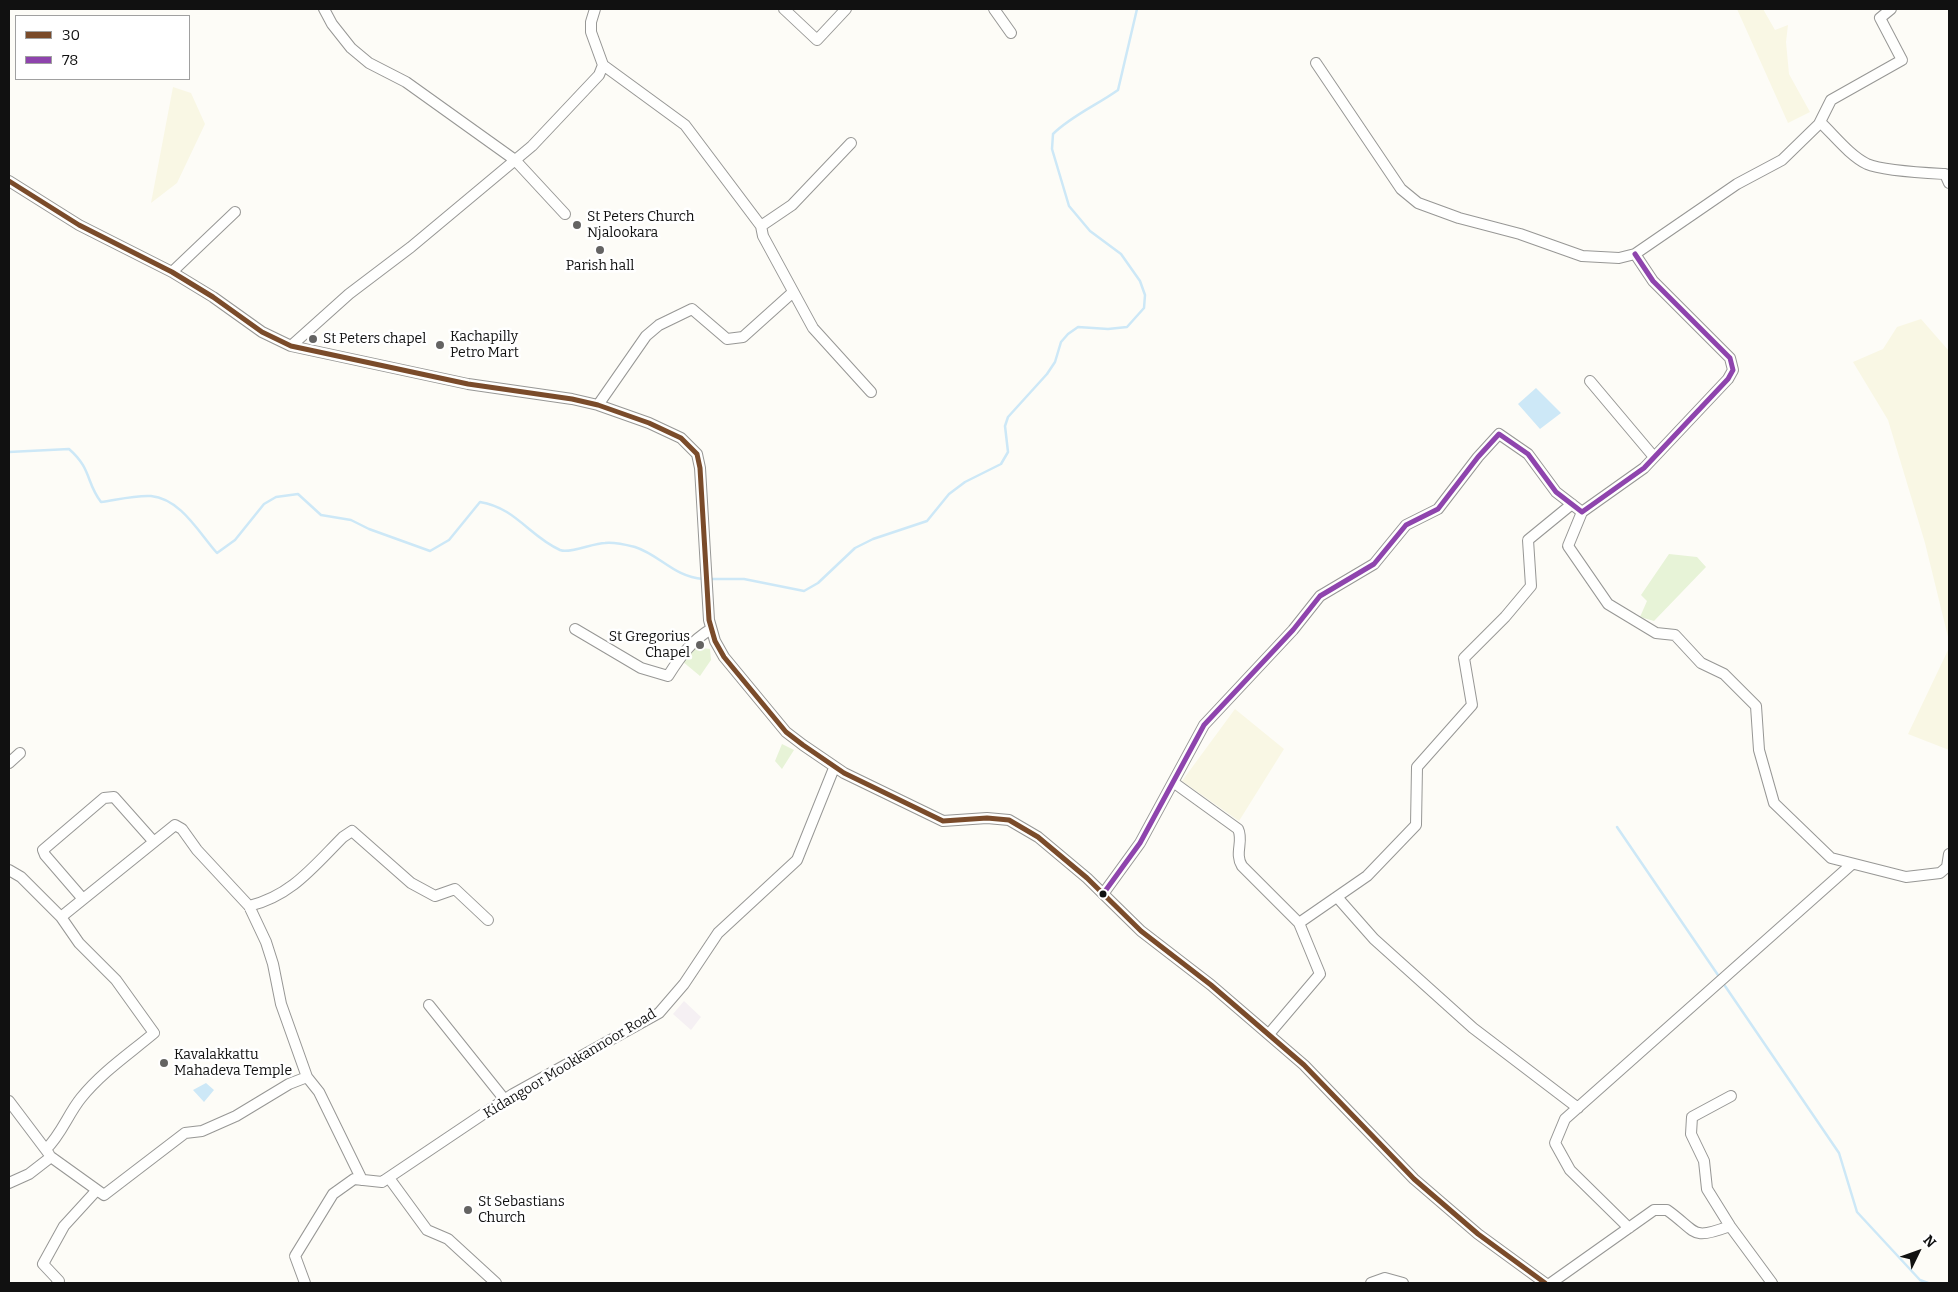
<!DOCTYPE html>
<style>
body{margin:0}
#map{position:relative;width:1958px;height:1292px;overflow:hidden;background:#fdfcf7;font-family:Bitter,serif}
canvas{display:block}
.frame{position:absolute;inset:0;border:10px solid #111;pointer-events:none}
.legend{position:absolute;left:15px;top:15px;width:175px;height:65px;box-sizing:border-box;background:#fff;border:1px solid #a0a0a0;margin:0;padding:6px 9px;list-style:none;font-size:15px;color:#111}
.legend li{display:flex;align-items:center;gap:10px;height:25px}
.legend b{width:25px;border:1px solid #a0a0a0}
.north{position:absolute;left:1893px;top:1227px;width:50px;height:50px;-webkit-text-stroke:4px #fff;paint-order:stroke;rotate:48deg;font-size:14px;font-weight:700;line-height:20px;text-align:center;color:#111}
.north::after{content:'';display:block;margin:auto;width:18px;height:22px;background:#111;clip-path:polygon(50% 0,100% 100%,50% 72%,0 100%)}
</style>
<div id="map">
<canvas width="1958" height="1292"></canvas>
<div class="frame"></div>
<ul class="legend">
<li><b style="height:6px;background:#7a4b2a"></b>30</li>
<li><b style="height:6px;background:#8e44ad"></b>78</li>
</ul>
<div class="north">N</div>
</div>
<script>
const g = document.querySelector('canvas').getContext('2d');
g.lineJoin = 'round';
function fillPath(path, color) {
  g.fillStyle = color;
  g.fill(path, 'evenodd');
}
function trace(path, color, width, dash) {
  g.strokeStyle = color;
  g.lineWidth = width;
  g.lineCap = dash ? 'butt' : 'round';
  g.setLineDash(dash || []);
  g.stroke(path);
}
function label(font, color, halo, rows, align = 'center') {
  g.font = font + ' Bitter,serif';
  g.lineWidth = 5;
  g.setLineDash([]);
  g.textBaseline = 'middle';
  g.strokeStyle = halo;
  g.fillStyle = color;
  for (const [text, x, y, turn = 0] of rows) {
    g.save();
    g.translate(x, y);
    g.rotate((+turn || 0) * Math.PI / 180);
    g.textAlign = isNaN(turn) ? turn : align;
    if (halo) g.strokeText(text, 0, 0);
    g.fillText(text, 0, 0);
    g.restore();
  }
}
const industrial = new Path2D(`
 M 684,1001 L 701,1017 L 691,1030 L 673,1014 Z`);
const farmland = new Path2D(`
 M 1737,9 L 1763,9 L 1775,30 L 1788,25 L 1786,42 L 1789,74 L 1810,112 L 1788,123 Z
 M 173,87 L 191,93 L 205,124 L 177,183 L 151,203 Z
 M 1921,319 L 1949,351 L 1949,641 L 1925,543 L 1888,420 L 1853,362 L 1883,349 L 1897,327 Z
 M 1949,648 L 1949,750 L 1908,734 Z
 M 1235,709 L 1284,749 L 1239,821 L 1182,781 Z`);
const green = new Path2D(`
 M 1669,554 L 1697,557 L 1706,567 L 1654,621 L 1640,617 L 1647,601 L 1641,595 Z
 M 693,647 L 710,649 L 711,660 L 700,676 L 682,661 Z
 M 782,744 L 794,750 L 782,769 L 775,761 Z`);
const water = new Path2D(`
 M 1536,388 L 1561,413 L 1540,429 L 1518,404 Z
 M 206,1083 L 214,1090 L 204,1102 L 193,1090 Z`);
const stream = new Path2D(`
 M 9,452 L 69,449 C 92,469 86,483 101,502 C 116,500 135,495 151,496 C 181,499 199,533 217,553 L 235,540 L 264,504 L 276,497 L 298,494 L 321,515 L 351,520 L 369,529 L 430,551 L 449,540 L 480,502 C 516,508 529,536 560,550 C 570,554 593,543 605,543 C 613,542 627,545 635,547 C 660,555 674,577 703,579
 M 709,579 L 744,579 L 804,591 L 818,583 L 855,548 L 873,539 L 927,521 L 949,494 L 965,482 L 1001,464 L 1008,452 L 1005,426 L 1008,417 L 1047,374 L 1055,362 L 1061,342 L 1068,334 L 1078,327 L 1108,329 L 1127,327 L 1144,308 L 1145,295 L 1140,281 L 1121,254 L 1090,231 L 1069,206 L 1052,149 L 1053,134 C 1071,116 1097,105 1118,90 L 1137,9
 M 1617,827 L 1720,978
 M 1723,983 L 1839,1153 L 1857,1212 L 1920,1280 L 1928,1283`);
const minor = new Path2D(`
 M 324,9 L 332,24 L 351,48 L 369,63 L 406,82 L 515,160 L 565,214
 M 784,9 L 817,40 L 846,9
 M 994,9 L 1011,33
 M 1316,63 L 1401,189 L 1418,203 L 1459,218 L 1520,234 L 1582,256 L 1619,258 L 1635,254 L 1737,184 L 1782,160 L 1819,124 L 1831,100 L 1902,60 L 1880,18 L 1891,9
 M 603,65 L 685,125 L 761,226 L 763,236 L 813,328 L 871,392
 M 1820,122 C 1834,135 1849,155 1867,164 C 1883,171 1926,173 1945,174 L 1949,183
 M 9,181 L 79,225 L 172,272 L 213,297 L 262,332 L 291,346 L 468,384 L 572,399 L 598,405 L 649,423 L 681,438 L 697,454 L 700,468 L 709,620 L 715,641 L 724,657 L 786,732 L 803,745 L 844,773 L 943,821 L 987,818 L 1009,820 L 1038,837 L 1087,878 L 1141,931 L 1211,985 L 1304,1065 L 1414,1179 L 1478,1234 L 1545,1283
 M 761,226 L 792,205 L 851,143
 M 172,272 L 235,212
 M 291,346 L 349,294 L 411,247 L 532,146 L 599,75 L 603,65 L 591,32 L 591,22 L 595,9
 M 1590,381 L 1654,457
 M 598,405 L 646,336 L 659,325 L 692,309 L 727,339 L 743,337 L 792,293
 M 1582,512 L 1568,546 L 1608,604 L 1656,633 L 1675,635 L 1701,663 L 1724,674 L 1756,706 L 1759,750 L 1774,803 L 1831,858 L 1906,877 L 1940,873 L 1947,867 L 1949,854
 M 575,629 L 641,668 L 668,676 C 680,657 691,641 711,629
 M 9,763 L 20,753
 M 1173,782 L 1238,829 C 1244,841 1234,853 1242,866 L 1299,923
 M 9,870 L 21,877 L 61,917 L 79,943 L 116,980 L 154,1033 C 129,1054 102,1072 81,1098 C 68,1114 61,1135 46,1149
 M 1103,894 L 1140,843 L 1204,725 L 1293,630 L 1320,596 L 1374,564 L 1406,525 L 1438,509 L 1478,457 L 1499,434 L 1528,454 L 1556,492 L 1582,512 L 1644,468 L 1728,379 L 1733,370 L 1730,358 L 1653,281 L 1635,254
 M 1337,897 L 1374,939 L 1473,1028 L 1578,1108
 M 83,899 L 45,855 L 43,850 L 104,798 L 114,797 L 154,842
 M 249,906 C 291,896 313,867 343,837 L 352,831 L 411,883 L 435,896 L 455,889 L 488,920
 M 61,917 L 175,825 L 182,829 L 197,850 L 249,906 L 266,942 L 273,964 L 281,1004 L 307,1077
 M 429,1005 L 505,1100
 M 1269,1034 L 1320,974 L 1299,923 L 1367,876 L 1416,825 L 1417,767 L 1472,705 L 1464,658 L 1505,617 L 1531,586 L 1528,540 L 1572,504
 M 1731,1096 L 1692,1117 L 1691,1134 L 1704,1161 L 1707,1189 L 1730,1226 L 1772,1283
 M 9,1101 L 49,1154
 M 389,1178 L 427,1230 L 448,1239 L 496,1283
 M 9,1183 L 29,1174 L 51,1157 L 104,1195 L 185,1133 L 202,1131 L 236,1116 L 289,1084 L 307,1077 L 319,1092 L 362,1180
 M 1629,1228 L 1570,1170 L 1555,1143 L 1565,1119 L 1852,864
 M 57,1283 L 59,1281 L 43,1264 L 64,1226 L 96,1191
 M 305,1283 L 295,1256 L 333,1194 L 354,1179 L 382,1182 L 513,1094 L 659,1013 L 684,984 L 718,933 L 797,860 L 834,768
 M 1371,1283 L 1385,1278 L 1403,1283
 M 1551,1283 L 1654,1210 L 1667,1210 C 1698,1232 1690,1241 1730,1226`);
const bus1 = new Path2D(`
 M 9,181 L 79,225 L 172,272 L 213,297 L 262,332 L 291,346 L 468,384 L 572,399 L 598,405 L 649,423 L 681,438 L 697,454 L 700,468 L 709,620 L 715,641 L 724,657 L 786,732 L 803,745 L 844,773 L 943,821 L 987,818 L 1009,820 L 1038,837 L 1087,878 L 1141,931 L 1211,985 L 1304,1065 L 1414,1179 L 1478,1234 L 1545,1283`);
const bus2 = new Path2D(`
 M 1103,894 L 1140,843 L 1204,725 L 1293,630 L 1320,596 L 1374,564 L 1406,525 L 1438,509 L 1478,457 L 1499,434 L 1528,454 L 1556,492 L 1582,512 L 1644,468 L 1728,379 L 1733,370 L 1730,358 L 1653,281 L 1635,254`);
const markers = [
 [577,225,5,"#646362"],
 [600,250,5,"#646362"],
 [313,339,5,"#646362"],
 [440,345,5,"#646362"],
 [700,645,5,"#646362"],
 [1103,894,4.5,"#111"],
 [164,1063,5,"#646362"],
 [468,1210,5,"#646362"]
];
const poiNames = [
 ["St Peters Church",587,217],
 ["Njalookara",587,233],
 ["Parish hall",600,266,"center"],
 ["Kachapilly",450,337],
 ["Petro Mart",450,353],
 ["St Peters chapel",323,339],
 ["St Gregorius",690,637,"right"],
 ["Chapel",690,653,"right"],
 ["Kavalakkattu",174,1055],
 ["Mahadeva Temple",174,1071],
 ["St Sebastians",478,1202],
 ["Church",478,1218]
];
const streetNames = [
 ["Kidangoor Mookkannoor Road",570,1064,-31]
];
fillPath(industrial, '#f5f0f3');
fillPath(farmland, '#f9f7e4');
fillPath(green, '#e7f3d7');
fillPath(water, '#cde8f7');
trace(stream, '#cde8f7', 2.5);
trace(minor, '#979795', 12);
trace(minor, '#fffffe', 10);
trace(bus1, '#7a4b2a', 5);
trace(bus2, '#8e44ad', 5);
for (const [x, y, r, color] of markers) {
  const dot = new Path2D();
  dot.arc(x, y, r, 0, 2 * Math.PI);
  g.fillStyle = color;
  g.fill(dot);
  trace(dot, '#fff', 2);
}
label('14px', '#111', '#fff', poiNames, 'left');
label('14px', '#111', '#fff', streetNames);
</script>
